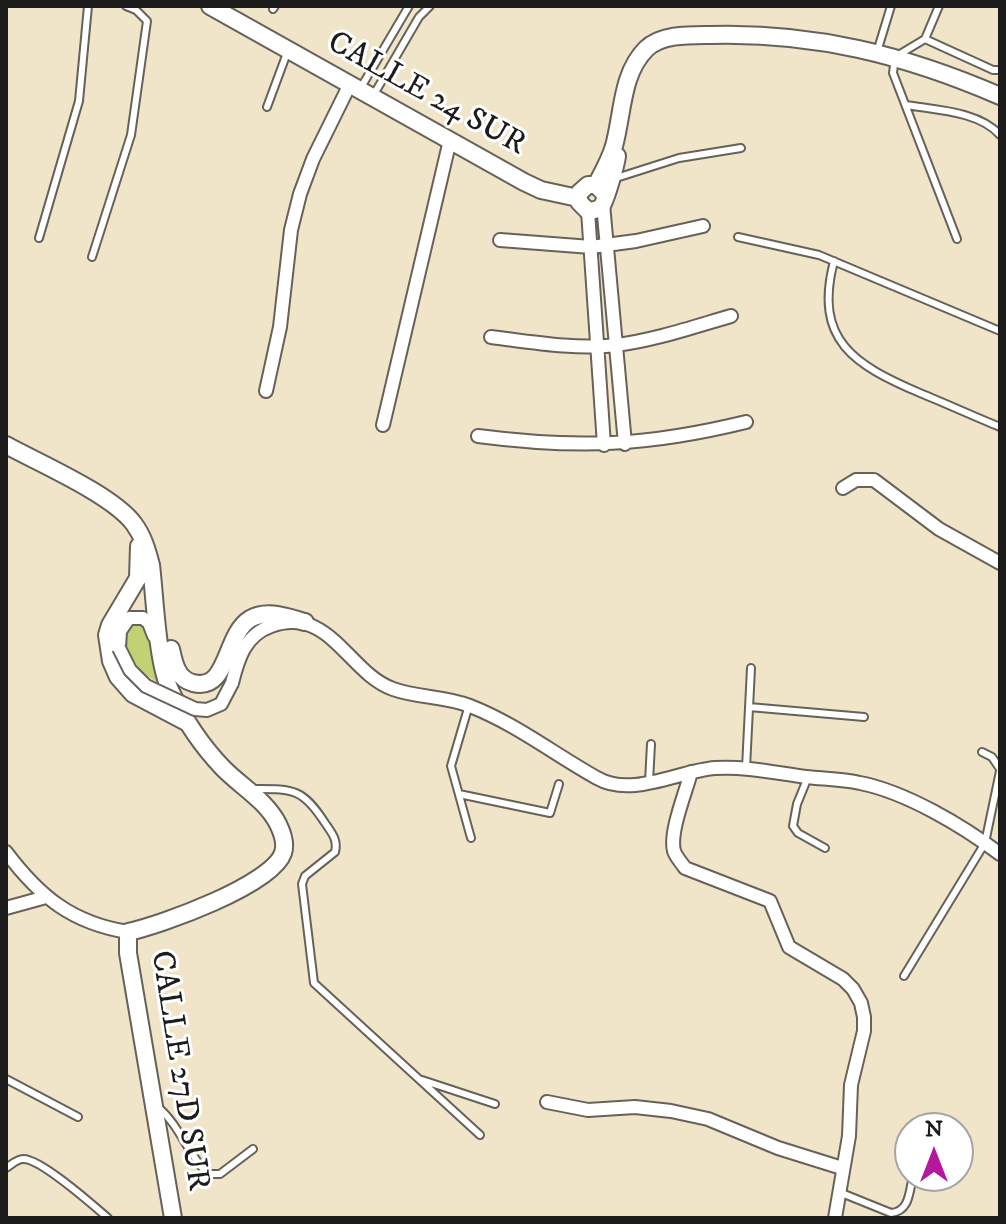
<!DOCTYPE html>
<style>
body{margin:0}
#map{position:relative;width:1006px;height:1224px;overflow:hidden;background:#f0e5c9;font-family:"IM FELL DW Pica",serif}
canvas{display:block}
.frame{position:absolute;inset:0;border:8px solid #1c1c1c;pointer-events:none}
.north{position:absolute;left:894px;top:1112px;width:80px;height:80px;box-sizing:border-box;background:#fff;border:2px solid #a4a4a4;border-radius:50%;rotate:0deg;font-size:22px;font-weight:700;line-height:32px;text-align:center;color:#1c1c1c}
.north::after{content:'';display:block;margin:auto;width:28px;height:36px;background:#b5179e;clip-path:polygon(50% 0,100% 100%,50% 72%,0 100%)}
</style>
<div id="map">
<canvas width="1006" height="1224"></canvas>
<div class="frame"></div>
<div class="north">N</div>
</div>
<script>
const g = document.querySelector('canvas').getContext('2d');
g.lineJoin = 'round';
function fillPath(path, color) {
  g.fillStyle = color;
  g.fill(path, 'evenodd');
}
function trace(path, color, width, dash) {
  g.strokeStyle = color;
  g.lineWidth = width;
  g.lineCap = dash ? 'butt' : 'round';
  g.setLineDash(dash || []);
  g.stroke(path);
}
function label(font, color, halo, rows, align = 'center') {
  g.font = font + ' "IM FELL DW Pica",serif';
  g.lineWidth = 6;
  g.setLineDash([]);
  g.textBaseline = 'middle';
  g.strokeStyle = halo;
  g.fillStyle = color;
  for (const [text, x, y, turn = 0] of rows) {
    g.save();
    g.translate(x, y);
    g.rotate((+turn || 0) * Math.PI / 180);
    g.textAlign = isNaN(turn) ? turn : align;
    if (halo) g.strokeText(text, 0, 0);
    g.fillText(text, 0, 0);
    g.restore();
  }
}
const green = new Path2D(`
 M 133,624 L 142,624 L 148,631 L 158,682 C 138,674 119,646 129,626 Z`);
const service = new Path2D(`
 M 939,6 L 925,39 L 895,57 L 893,73 L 957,239
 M 273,9 L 275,6
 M 925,39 L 993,70 L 1000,70
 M 877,52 L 891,6
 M 360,89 L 409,6
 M 373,96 L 419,17 L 430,6
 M 906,105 C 935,110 979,111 1000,135
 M 267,107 L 287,53
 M 613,179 L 679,158 L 741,148
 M 738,237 L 819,255 L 1000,331
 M 39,238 L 79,101 L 88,6
 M 92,257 L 131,135 L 147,21 L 136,10 L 126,6
 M 834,261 C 813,341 855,365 920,393 C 947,404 973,416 1000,427
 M 469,705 L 451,766 L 471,838
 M 749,707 L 864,717
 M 982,752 L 992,757 L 1000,769
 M 746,768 L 751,668
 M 808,777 L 797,804 L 793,826 L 798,833 L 825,848
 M 649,782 L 651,744
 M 251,789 C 292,789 302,787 325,823 C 332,833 338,840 335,852 L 305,876 L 302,884 L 314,983 L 480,1135
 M 459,794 L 550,813 L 559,784
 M 904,976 L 985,843 L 1000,771
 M 6,1079 L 78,1117
 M 422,1080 L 495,1104
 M 159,1108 C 180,1126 188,1155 208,1174 L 220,1174 L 253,1149
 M 6,1168 C 11,1165 17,1159 23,1159 C 40,1158 94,1206 108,1218
 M 839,1192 L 891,1213 C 910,1211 909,1192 913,1176`);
const minor = new Path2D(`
 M 603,204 L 625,444
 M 588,211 L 604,445
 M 500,240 L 591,247 L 636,241 L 703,226
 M 491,337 C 531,342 576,350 616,345 C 655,340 693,327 731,316
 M 266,391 L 280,327 L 291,230 L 300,194 L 313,159 L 350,84
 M 383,425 L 450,140
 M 478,436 C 578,449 648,446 746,422
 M 843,488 L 856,480 L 874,480 L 939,529 L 1000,563
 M 119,648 L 120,631 L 129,618 L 143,618 L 149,623 L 154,636
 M 232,683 C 238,659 245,635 271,626 C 330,605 348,673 393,689 C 418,698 445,696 470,706 C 516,724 554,754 597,778 C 632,798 678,771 715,768 C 746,766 776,773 806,777 C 824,779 842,779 860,783 C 906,792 963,826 1000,854
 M 691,772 C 686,792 669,832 674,851 C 676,857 681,862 685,868 L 770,901 L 789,947 L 843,979 L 853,989 L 861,1003 L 864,1017 L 864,1031 L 851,1085 L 849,1136 L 835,1218
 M 6,852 C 40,897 72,923 128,932
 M 6,908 L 46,897
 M 547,1102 L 588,1110 L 635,1107 L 671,1111 L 708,1119 L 778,1148 L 842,1168`);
const tertiary = new Path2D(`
 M 210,6 L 524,182 L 541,190 L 578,198
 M 596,185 C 603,172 610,160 614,146 C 623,114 621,74 646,49 C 661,34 690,35 710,35 C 814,32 905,55 1000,96
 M 604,193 L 596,185 L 588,185 L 579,193 L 579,202 L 588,211 C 594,210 596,211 601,207 C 605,203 616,165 617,156
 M 6,445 C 39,463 113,495 134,524 C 143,536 147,550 151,565 C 155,598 157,664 171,692 C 184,719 202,746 222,767 C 240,786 266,800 278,824 C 282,832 286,844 283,853 C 272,885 161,925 128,932 L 128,953 L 173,1218
 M 139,546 L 138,578 L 110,625 L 107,635 L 111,661 L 118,677 L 133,694 L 186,722
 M 171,649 C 174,663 177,679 193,683 C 229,692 224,635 250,619 C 267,609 287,617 305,622`);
const minorBridge = new Path2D(`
 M 119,648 L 130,670 L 146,686 L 195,709 L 207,710 L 221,704 L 232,683`);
const streetNames = [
 ["CALLE 24 SUR",426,95,29],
 ["CALLE 27D SUR",178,1071,81]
];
fillPath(green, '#c1d173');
trace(service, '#666259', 10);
trace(minor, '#666259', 16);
trace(tertiary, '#666259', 20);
trace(service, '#fff', 6);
trace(minor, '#fff', 12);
trace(tertiary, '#fff', 16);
trace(minorBridge, '#666259', 16, []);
trace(minorBridge, '#fff', 12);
label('32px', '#1c1c1c', '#fff', streetNames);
</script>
